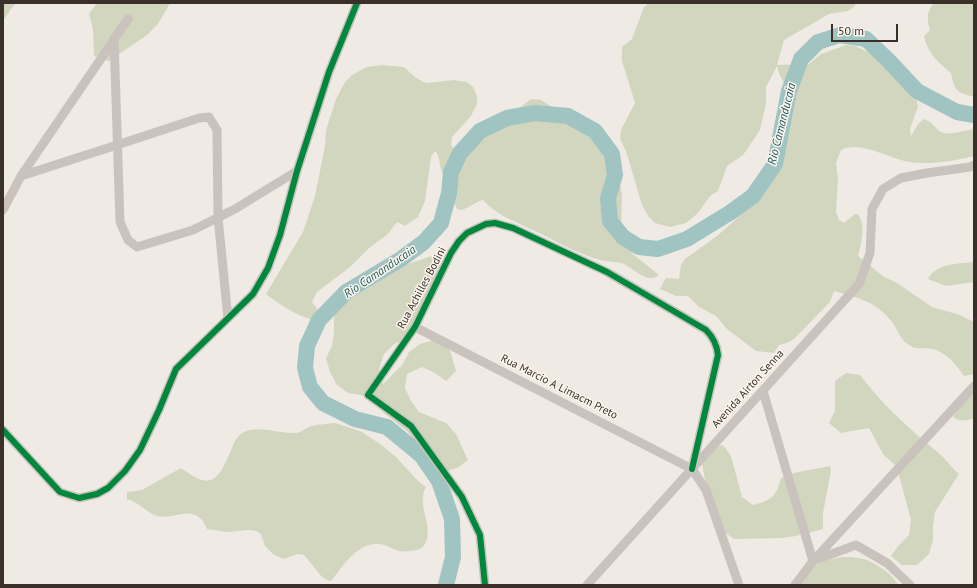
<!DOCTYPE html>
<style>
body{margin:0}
#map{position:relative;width:977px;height:588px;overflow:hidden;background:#f0eae4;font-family:"PT Sans",sans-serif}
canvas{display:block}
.frame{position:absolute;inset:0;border:4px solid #3b2f2a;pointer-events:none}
.scale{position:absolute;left:831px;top:24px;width:67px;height:18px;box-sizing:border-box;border:2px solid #3b2f2a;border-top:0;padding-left:5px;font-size:12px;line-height:14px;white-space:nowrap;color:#3b2f2a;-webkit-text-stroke:3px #fbf4ed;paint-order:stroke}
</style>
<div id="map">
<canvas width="977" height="588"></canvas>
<div class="frame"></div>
<div class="scale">50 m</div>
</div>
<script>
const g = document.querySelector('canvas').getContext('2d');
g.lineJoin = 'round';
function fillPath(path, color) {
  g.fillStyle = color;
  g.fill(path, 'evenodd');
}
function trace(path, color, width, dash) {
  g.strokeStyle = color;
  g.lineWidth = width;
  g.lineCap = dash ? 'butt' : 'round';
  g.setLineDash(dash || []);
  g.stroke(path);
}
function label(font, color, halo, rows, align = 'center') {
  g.font = font + ' "PT Sans",sans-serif';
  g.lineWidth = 3;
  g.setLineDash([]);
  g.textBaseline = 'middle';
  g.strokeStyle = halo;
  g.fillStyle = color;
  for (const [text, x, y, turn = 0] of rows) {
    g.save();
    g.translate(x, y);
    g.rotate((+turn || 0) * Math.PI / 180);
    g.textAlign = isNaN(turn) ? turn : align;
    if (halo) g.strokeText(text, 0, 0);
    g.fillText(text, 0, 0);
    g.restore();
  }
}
const green = new Path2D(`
 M 3,3 L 16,3 L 11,9 L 3,21 Z
 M 97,3 L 170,3 L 158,24 L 147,35 L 109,61 L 94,56 L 93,29 L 89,14 Z
 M 649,3 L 855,3 L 855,6 L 848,11 L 829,14 L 784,40 L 777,65 L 809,64 L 821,54 L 846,45 L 855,46 L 868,52 L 895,70 L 915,94 L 918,107 L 910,129 L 911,136 L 918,124 L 924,119 C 932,122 934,126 939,131 C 947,137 965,130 974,129 L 974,156 C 953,161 931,165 909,162 C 888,159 861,140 841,150 L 836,163 L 838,179 L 836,212 L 839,220 L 844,223 L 855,214 L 857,214 C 867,223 861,245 858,256 L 884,277 L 897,283 L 932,307 L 960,315 L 974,322 L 974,374 L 964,376 C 956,365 947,352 932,349 C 920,347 917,351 906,343 C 900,338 897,328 892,322 C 876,301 858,298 834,291 L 830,302 L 794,339 L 787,343 L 779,345 L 774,353 L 756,351 L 727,329 L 716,316 L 699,307 L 688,296 L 676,296 L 660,289 L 666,278 L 679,279 L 681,265 L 685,259 L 717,236 L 743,213 L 757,199 L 772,175 L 790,129 L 794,105 L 789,90 L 780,76 L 777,66 L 766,87 L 766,104 L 760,130 L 743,155 L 727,166 L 718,191 L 710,196 L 698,213 L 686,223 L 670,227 L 655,223 L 649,217 L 642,205 L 626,151 L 620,139 L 621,130 L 635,103 L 622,61 L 622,47 L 632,39 L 644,7 Z
 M 934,3 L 974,3 L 974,97 C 956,92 955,92 951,73 C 939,63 927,53 924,36 L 930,30 C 927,19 926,12 934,3 Z
 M 382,65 L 404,67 L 416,78 L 426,83 L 454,80 L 467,82 L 473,87 L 477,96 L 477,104 L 471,116 L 452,137 L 451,145 L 455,151 L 469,147 L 531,99 L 541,100 L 578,124 L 604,153 L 618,176 L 622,194 L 621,229 L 624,243 L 634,255 L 659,275 C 647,285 635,269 624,264 C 615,261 605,262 597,259 C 574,252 556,241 535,231 C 515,221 499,217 483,200 C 474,202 468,210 458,210 C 450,198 446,183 441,169 C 439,162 440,156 435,151 L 431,157 L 425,201 L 418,217 L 405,226 L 397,222 L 388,234 L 369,248 L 350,267 L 317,292 L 312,302 L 318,310 L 317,319 L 313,320 C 296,315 280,305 266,294 L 303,232 L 315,196 L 325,146 L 326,130 L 336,99 L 345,82 L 352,75 L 367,67 Z
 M 432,256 L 442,256 L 438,277 L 407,338 L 394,344 L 384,354 L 379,369 L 383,384 L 403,364 L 409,352 L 420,344 L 434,340 L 448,344 L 456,371 L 446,381 L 435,373 L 422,367 L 407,374 L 405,388 L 411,401 L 419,412 L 446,423 L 456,434 L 468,460 L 457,468 L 443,472 L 431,466 L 424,453 L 407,431 L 384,413 L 376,401 L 361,395 L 348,393 L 337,385 L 330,372 L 326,358 L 332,346 L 334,332 L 334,316 L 342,303 L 367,289 L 405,265 Z
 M 974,262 L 974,282 L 946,286 L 928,279 C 936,263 958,264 974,262 Z
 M 846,373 L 860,375 C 883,406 912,431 942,456 C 948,462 952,468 959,474 L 935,512 L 933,526 L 933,540 L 929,554 L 917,565 L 902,565 L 891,556 L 899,545 L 909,535 L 911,520 L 900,479 L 895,465 L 883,454 L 869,428 L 841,433 L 829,423 L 835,411 L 835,381 Z
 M 974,392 L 974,418 C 966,421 960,422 953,417 L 958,409 Z
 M 336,423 L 362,432 L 380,444 L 396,457 L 418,481 L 426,487 C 415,505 437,530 423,547 C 419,551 404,552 399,551 C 388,548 383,541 369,545 C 354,549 341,568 332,580 L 329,581 L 322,577 L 304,555 L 298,554 L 284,559 L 274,555 L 265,546 L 261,534 L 256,531 L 249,530 L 227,532 L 207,529 C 205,525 203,520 200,518 C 187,507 171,520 157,516 C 147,513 139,502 127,499 L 127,492 L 142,490 L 181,468 C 205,485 215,488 228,457 C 233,448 233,438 244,432 C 259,425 280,434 296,433 C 301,433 306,427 312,426 C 320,424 328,424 336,423 Z
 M 723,445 L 731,456 L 742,497 L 753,505 C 772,500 776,497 781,478 L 794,473 L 830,466 L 831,471 L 823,513 L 823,529 L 796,536 L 782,538 L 734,539 L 723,531 L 707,491 L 702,463 L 707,449 Z
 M 843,557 C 861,557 868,559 883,569 C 890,574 894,578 898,585 L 792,585 C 812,567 816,561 843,557 Z`);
const river = new Path2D(`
 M 446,585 L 453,557 L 452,519 L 439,481 L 421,455 L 387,427 L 355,419 L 323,403 L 310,387 L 305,368 L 307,346 L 319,320 L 346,292 L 401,259 L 424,242 L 441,223 L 449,193 L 451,172 L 460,153 L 480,131 L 507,118 L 535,113 L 568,116 L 595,131 L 612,154 L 615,175 L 608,198 L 610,221 L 623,237 L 639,247 L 658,249 L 687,239 L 731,212 L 753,196 L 775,164 L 789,91 L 801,59 L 818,42 L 840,35 L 866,39 L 889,61 L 917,91 L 957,112 L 974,115`);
const street = new Path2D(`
 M 114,38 L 120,222 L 128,240 L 137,247 L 193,230 L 235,209 L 297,171
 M 21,176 L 117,145 L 199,118 L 209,117 L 217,130 L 218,217 L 228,319
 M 3,210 L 21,176 L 128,19
 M 415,327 L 692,469 L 706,490 L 739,585
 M 763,391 L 813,561
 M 3,430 L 60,492 L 79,498 L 97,494 L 108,488 L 125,471 L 140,450 L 159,410 L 176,369 L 253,294 L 268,268 L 280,235 L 297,171 L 329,72 L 357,3
 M 815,560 L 856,545 L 887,563 L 910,585
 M 485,585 L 480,535 L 462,497 L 411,426 L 368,395 L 415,327 L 451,253 L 459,241 L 467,233 L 486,224 L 495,223 L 513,228 L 607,272 L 706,330 C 714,338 717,345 718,355 L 692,469
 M 587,585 L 859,284 L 870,253 L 872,209 L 883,189 L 901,178 L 927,173 L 970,167 L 974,165
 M 795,585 L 813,561 L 974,386`);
const cycleway = new Path2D(`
 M 3,430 L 60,492 L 79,498 L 97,494 L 108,488 L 125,471 L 140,450 L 159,410 L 176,369 L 253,294 L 268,268 L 280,235 L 297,171 L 329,72 L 357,3
 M 485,585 L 480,535 L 462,497 L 411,426 L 368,395 L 415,327 L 451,253 L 459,241 L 467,233 L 486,224 L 495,223 L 513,228 L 607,272 L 706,330 C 714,338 717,345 718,355 L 692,469`);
const streetNames = [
 ["Rua Achilles Bodini",422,288,-62],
 ["Rua Marcio A Limacm Preto",559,387,27],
 ["Avenida Airton Senna",748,389,-48]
];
const waterNames = [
 ["Rio Camanducaia",782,124,-76],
 ["Rio Camanducaia",380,272,-34]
];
fillPath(green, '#d2d6be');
trace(river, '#a0c4c2', 16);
trace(street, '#cac2bd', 9);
trace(cycleway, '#00873e', 6);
label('11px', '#3b2f2a', '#fbf4ed', streetNames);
label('italic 12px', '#1d5d5f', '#fbf4ed', waterNames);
</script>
